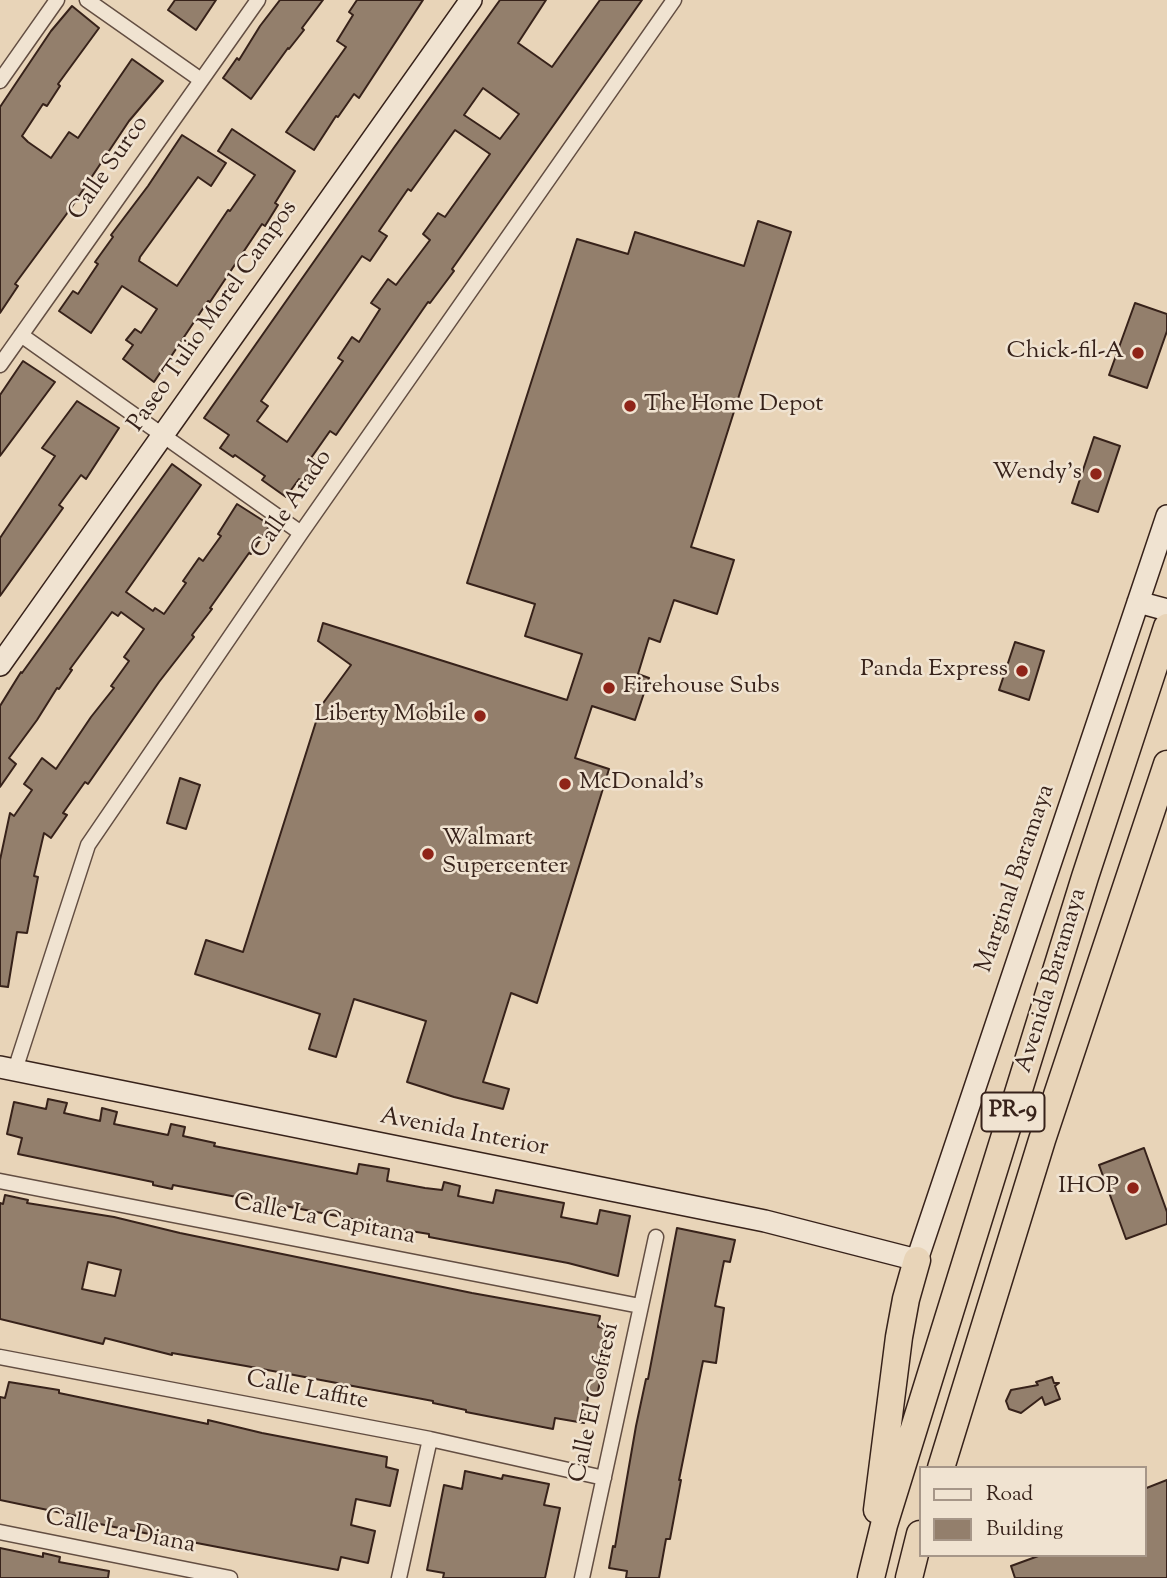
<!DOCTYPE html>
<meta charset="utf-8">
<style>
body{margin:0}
#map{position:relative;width:1167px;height:1578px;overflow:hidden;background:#e8d4b8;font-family:"Sorts Mill Goudy",serif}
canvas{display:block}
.legend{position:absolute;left:919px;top:1466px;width:228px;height:91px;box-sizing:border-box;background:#f0e3d1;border:2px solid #a69688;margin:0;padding:9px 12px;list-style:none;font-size:21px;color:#37221a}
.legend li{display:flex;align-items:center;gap:14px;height:35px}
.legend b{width:35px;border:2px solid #a69688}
</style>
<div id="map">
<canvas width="1167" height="1578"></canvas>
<ul class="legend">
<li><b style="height:9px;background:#f0e3d1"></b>Road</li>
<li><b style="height:19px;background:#937f6c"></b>Building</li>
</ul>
</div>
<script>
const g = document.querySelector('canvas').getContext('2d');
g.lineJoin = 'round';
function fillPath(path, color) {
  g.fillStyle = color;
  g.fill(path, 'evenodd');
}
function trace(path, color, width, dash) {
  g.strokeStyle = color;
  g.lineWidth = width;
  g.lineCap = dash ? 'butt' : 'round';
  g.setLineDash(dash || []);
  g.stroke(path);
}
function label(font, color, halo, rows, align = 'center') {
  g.font = font + ' "Sorts Mill Goudy",serif';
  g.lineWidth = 5;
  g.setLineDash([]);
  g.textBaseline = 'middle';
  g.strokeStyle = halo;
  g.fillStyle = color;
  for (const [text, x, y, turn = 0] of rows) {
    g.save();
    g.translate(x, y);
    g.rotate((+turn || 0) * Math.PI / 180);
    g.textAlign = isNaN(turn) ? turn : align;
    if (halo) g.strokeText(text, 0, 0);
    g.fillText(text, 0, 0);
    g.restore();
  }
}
const building = new Path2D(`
 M 175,0 L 216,0 L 196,30 L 168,10 Z
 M 280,0 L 323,0 L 302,28 L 304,30 L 289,49 L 288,48 L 251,99 L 223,78 L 237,58 L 239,60 L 260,26 Z
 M 357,0 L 423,0 L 359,98 L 354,94 L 338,117 L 336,116 L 314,150 L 286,132 L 346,47 L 337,41 L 353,15 L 349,12 Z
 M 500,0 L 546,0 L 518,43 L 552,67 L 600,0 L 642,0 L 452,269 L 454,271 L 430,303 L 428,302 L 336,435 L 330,431 L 311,458 L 317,462 L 303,482 L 299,479 L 286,497 L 262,480 L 265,476 L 235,455 L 233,457 L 220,448 L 229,435 L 204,418 L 393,149 ZM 483,88 L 519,114 L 500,139 L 464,115 ZM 455,130 L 490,154 L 445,217 L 438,213 L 423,234 L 430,240 L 396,285 L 388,279 L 371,303 L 380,309 L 359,342 L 352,337 L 338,358 L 343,361 L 287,442 L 257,421 L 268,406 L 261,401 L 362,256 L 370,261 L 387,236 L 379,231 L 408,189 L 411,191 Z
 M 72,6 L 99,28 L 58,84 L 60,86 L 47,106 L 43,104 L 22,136 L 28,142 L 51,158 L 69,132 L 78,138 L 132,59 L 163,81 L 129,121 L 71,208 L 15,284 L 18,286 L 0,313 L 0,107 L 51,31 Z
 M 232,129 L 295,171 L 275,203 L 278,205 L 265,226 L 262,224 L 210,302 L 208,301 L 154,382 L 123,359 L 133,345 L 126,340 L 135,329 L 141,333 L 157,309 L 122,286 L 91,333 L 59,311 L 73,291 L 78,294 L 98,264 L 95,262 L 113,237 L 111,235 L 148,186 L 182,135 L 226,163 L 211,186 L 198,177 L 140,257 L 139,261 L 177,286 L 228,210 L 230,211 L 255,175 L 218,151 Z
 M 758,221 L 791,232 L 691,547 L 734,560 L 717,614 L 674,600 L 660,642 L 649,638 L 638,674 L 649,678 L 635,720 L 592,706 L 575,758 L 609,769 L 537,1003 L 511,993 L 483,1082 L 509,1089 L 503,1109 L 454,1097 L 407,1082 L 426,1021 L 354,999 L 336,1057 L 309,1049 L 320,1014 L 195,974 L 206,940 L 243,952 L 321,706 L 351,665 L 318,641 L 323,623 L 567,700 L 582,654 L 525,636 L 535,604 L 467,583 L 577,239 L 628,254 L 635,232 L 744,266 Z
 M 1135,303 L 1167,314 L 1167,331 L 1147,388 L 1109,375 Z
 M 23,361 L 55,382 L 0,456 L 0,395 Z
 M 77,401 L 119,428 L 86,479 L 81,475 L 59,505 L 63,508 L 0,596 L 0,538 L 55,456 L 42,448 Z
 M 1094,437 L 1120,446 L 1098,512 L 1072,503 Z
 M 172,464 L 201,485 L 126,592 L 153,611 L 155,608 L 164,614 L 186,583 L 183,581 L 199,558 L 203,561 L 221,536 L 218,534 L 237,504 L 270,525 L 251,554 L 249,553 L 210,608 L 212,609 L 192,635 L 194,637 L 159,682 L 88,784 L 85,782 L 63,813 L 67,815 L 51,838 L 44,833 L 34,876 L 38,877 L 27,933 L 17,932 L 8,987 L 0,986 L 0,860 L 10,813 L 14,816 L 32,790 L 24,784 L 42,758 L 56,769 L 91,717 L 114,688 L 111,686 L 129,661 L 124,657 L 144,629 L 121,612 L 118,616 L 112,612 L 70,669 L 72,670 L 59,689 L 57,688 L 37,720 L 9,758 L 16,764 L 0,787 L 0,706 L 21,672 L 22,673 Z
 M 1015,642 L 1044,651 L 1029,700 L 999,690 Z
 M 180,778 L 200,785 L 186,829 L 167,823 Z
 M 48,1099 L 67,1103 L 64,1113 L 100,1121 L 102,1108 L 117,1112 L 114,1124 L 168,1135 L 171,1124 L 185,1127 L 183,1136 L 215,1143 L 214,1146 L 357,1174 L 359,1164 L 389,1169 L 387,1181 L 425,1188 L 442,1190 L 444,1182 L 460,1186 L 458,1196 L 493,1203 L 496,1190 L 564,1203 L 561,1217 L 597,1224 L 600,1210 L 630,1216 L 618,1276 L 568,1263 L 429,1237 L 429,1234 L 362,1223 L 362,1221 L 327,1214 L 173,1185 L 172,1189 L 153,1185 L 153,1182 L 18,1154 L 22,1138 L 7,1134 L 14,1102 L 46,1109 Z
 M 1144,1148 L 1167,1212 L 1167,1224 L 1126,1239 L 1099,1165 Z
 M 5,1195 L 28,1200 L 27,1203 L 114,1217 L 180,1233 L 472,1293 L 600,1316 L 598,1327 L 610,1329 L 597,1397 L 588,1396 L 584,1423 L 555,1418 L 553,1429 L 466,1412 L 466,1410 L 433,1403 L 433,1401 L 246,1366 L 172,1353 L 172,1355 L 105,1338 L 103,1344 L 0,1319 L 0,1203 L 3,1204 ZM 88,1262 L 121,1270 L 115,1296 L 82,1289 Z
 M 677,1228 L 735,1240 L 730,1262 L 724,1261 L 715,1306 L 724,1308 L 716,1363 L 703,1361 L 679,1480 L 681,1480 L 670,1539 L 666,1539 L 659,1578 L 626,1578 L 627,1571 L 609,1568 L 613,1546 L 615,1547 L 636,1426 L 646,1379 L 648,1379 Z
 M 1052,1377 L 1054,1383 L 1059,1383 L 1055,1386 L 1060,1399 L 1045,1405 L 1042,1397 L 1021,1413 L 1009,1409 L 1006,1401 L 1011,1390 L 1038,1385 L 1036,1382 Z
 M 9,1382 L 59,1390 L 59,1393 L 208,1424 L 208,1420 L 262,1433 L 387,1457 L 386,1467 L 398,1470 L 390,1506 L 356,1499 L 351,1525 L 375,1531 L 368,1563 L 341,1557 L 338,1570 L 134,1531 L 85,1521 L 86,1518 L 0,1500 L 0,1397 L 5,1398 Z
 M 465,1471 L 502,1479 L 503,1475 L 549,1484 L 544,1505 L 560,1508 L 545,1578 L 443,1578 L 444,1573 L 427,1570 L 444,1485 L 462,1489 Z
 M 1167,1480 L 1167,1578 L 1015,1578 L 1011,1566 L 1041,1555 L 1144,1555 L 1144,1489 Z
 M 0,1548 L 43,1557 L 43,1553 L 60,1557 L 59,1562 L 109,1571 L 108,1578 L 0,1578 Z`);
const street = new Path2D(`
 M 87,0 L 201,80
 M 0,81 L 57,0
 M 21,335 L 301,533
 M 0,365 L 258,0
 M 15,1070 L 88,845 L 301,533 L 674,0
 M 0,1181 L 640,1306
 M 0,1357 L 430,1439 L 604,1478
 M 0,1532 L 230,1578
 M 399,1578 L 430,1439
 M 582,1578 L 656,1237`);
const secondary = new Path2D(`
 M 1138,602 L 1167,610
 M 0,665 L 471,0
 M 0,1067 L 765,1221 L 917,1260 L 1167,516`);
const highway = new Path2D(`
 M 941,1468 L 1042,1140 L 1167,764
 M 877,1510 L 899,1337 L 906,1299 L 917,1260
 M 871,1578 L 884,1525 L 1085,877 L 1167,627
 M 909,1578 L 920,1534`);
const markers = [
 [1138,353,7,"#8f2418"],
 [630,406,7,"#8f2418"],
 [1096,474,7,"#8f2418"],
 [1022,671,7,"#8f2418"],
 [609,688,7,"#8f2418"],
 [480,716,7,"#8f2418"],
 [565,784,7,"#8f2418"],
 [428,854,7,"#8f2418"],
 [1133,1188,7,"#8f2418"]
];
const shields = [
 [1013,1112,63]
];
const shieldNames = [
 ["PR-9",1013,1112]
];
const streetNames = [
 ["Calle Surco",110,169,-55],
 ["Paseo Tulio Morel Campos",214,317,-55],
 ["Calle Arado",293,505,-56],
 ["Marginal Baramaya",1017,879,-71],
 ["Avenida Baramaya",1053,981,-73],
 ["Avenida Interior",464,1134,11],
 ["Calle La Capitana",324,1221,11],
 ["Calle Laffite",307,1392,11],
 ["Calle El Cofresí",596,1403,-78],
 ["Calle La Diana",120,1533,11]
];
const poiNames = [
 ["Chick-fil-A",1124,353],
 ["The Home Depot",644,406,"left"],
 ["Wendy's",1082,474],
 ["Panda Express",1008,671],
 ["Firehouse Subs",623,688,"left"],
 ["Liberty Mobile",466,716],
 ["McDonald's",579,784,"left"],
 ["Walmart",442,840,"left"],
 ["Supercenter",442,868,"left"],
 ["IHOP",1119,1188]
];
fillPath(building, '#937f6c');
trace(building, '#37221a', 2);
trace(street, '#634e42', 17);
trace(secondary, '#37221a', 24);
trace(highway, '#37221a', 29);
trace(street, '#f0e3d1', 14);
trace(secondary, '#f0e3d1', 21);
trace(highway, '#e8d4b8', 26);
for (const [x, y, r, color] of markers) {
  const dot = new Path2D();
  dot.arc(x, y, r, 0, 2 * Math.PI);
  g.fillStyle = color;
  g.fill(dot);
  trace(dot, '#f0e3d1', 2.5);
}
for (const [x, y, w] of shields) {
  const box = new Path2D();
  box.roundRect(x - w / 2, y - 19.5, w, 39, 5);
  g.fillStyle = '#f0e3d1';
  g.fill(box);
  trace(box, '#37221a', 2);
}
label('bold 23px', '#37221a', null, shieldNames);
label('24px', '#37221a', '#f0e3d1', streetNames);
label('24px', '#37221a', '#f0e3d1', poiNames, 'right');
</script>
